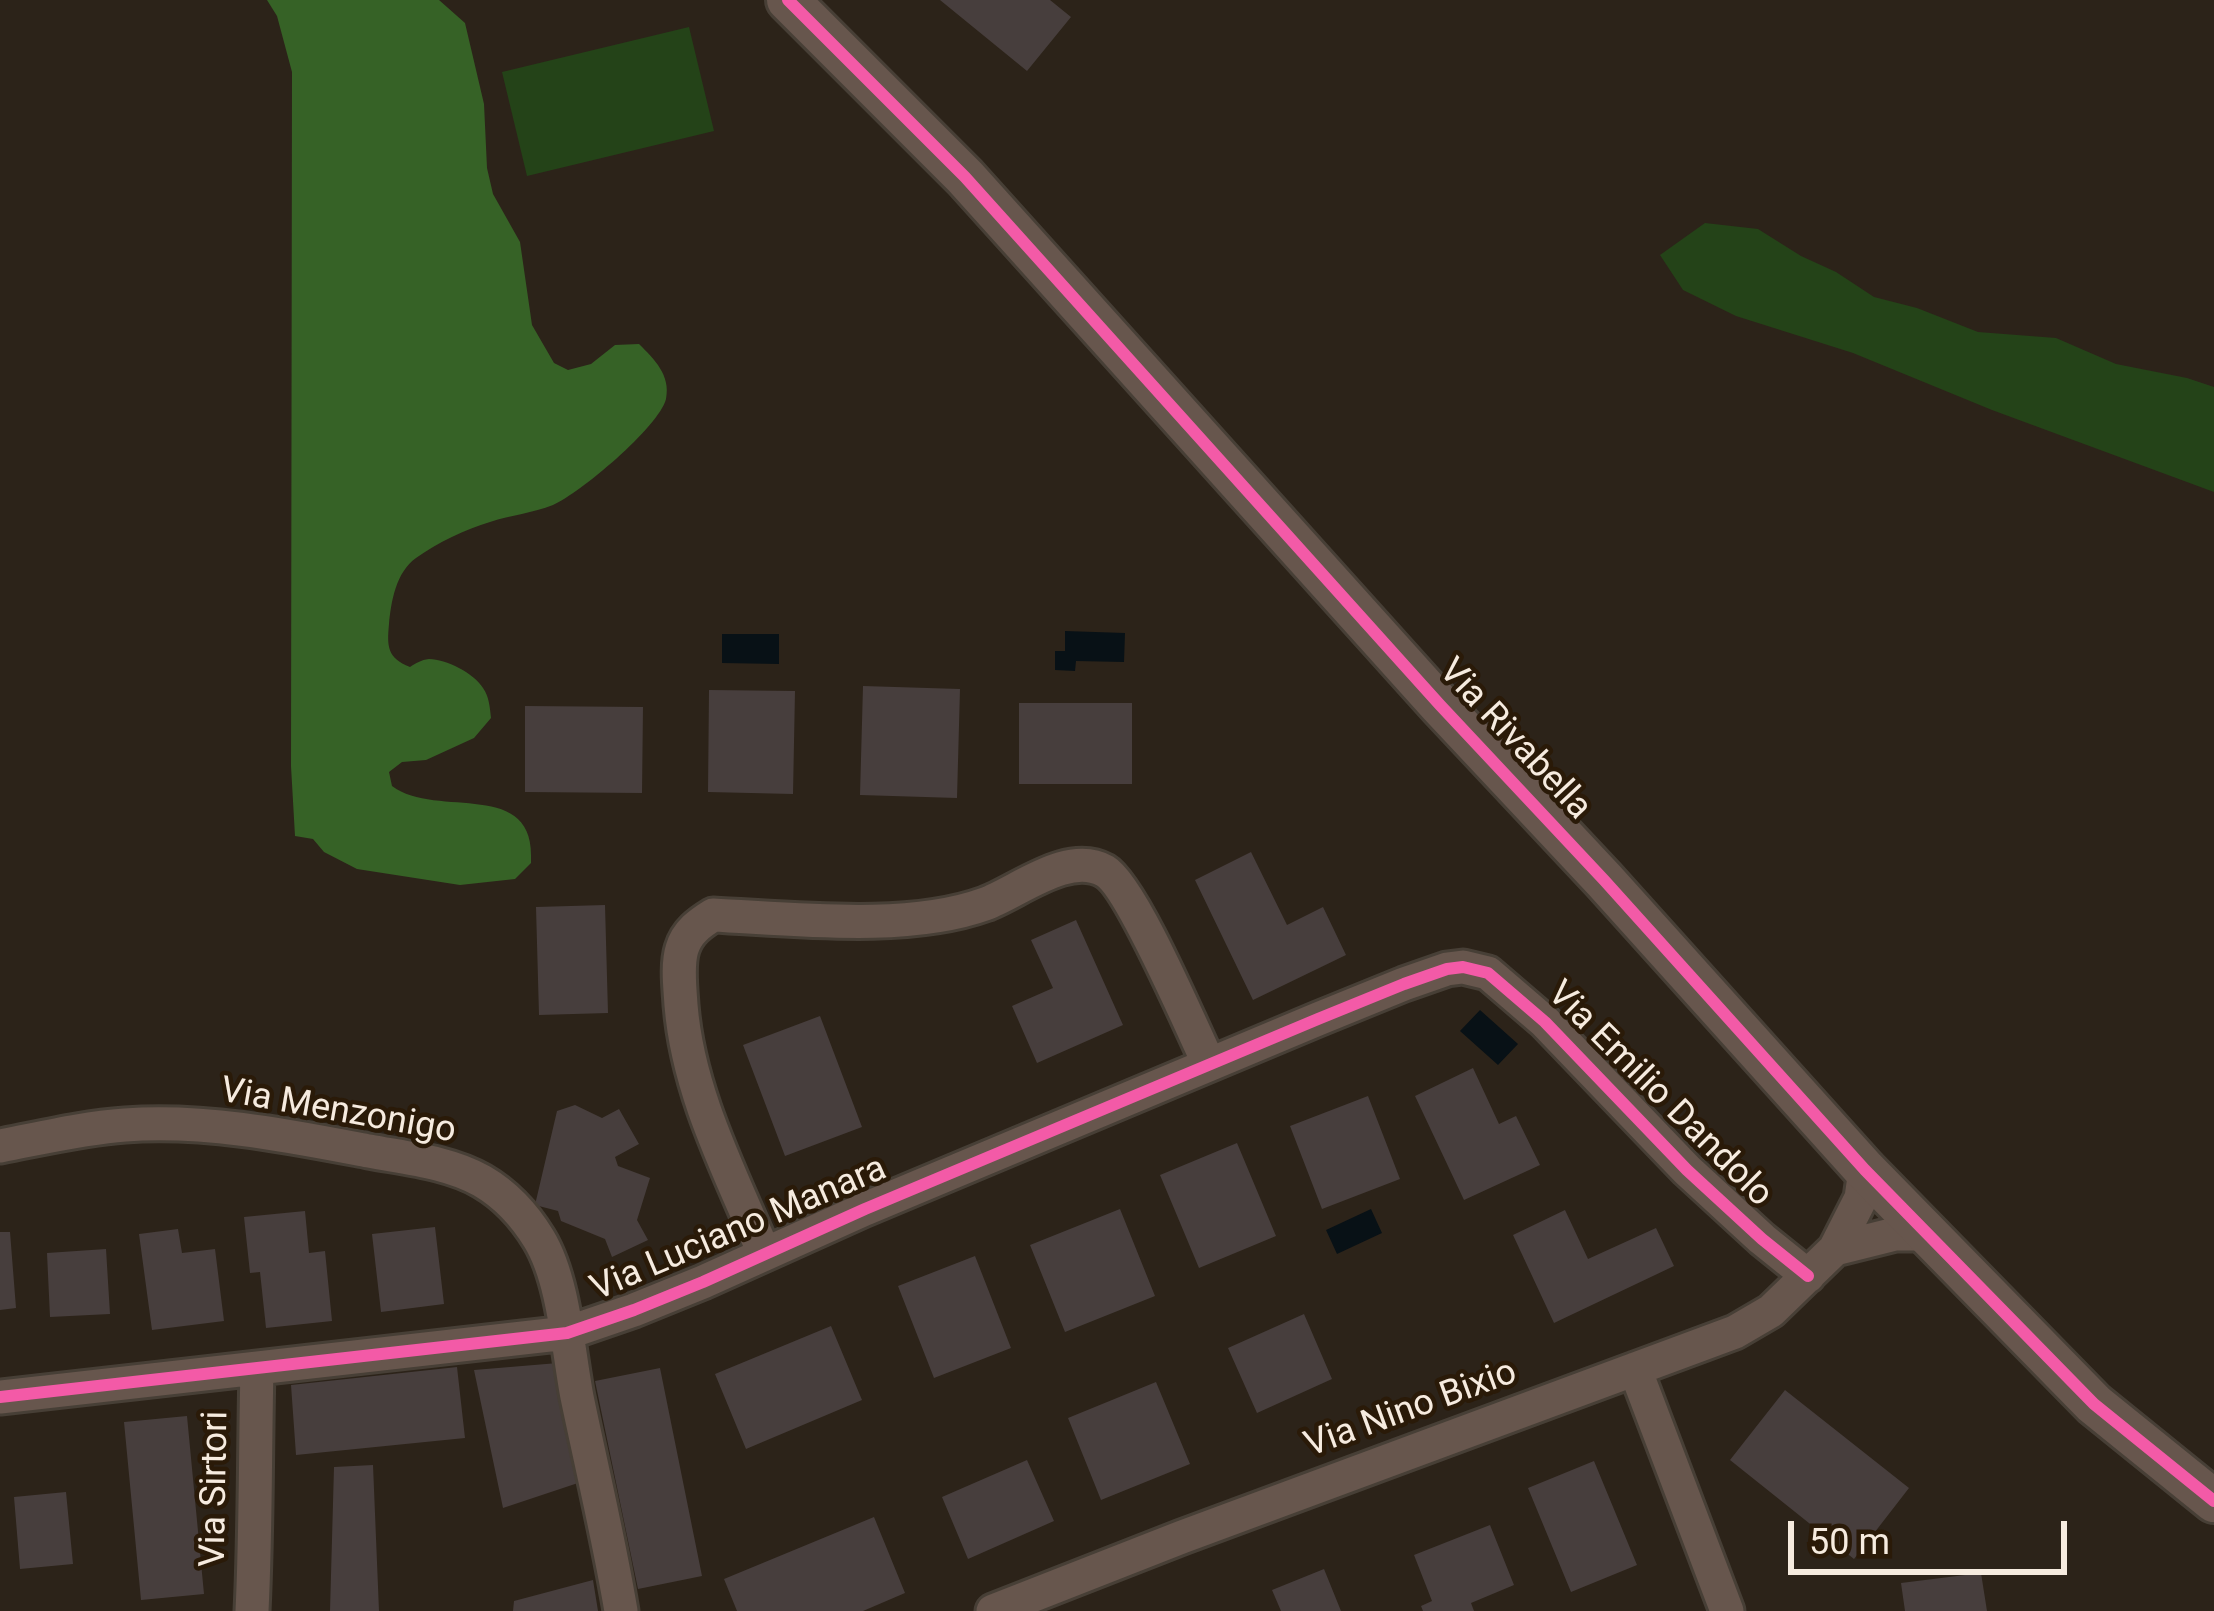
<!DOCTYPE html>
<style>
body{margin:0}
#map{position:relative;width:2214px;height:1611px;overflow:hidden;background:#2c2319;font-family:Roboto,sans-serif}
canvas{display:block}
.scale{position:absolute;left:1788px;top:1521px;width:279px;height:54px;box-sizing:border-box;border:6px solid #f6ebdf;border-top:0;padding-left:15px;font-size:36px;line-height:42px;white-space:nowrap;color:#f6ebdf;-webkit-text-stroke:9px #2a1a08;paint-order:stroke}
</style>
<div id="map">
<canvas width="2214" height="1611"></canvas>
<div class="scale">50 m</div>
</div>
<script>
const g = document.querySelector('canvas').getContext('2d');
g.lineJoin = 'round';
function fillPath(path, color) {
  g.fillStyle = color;
  g.fill(path, 'evenodd');
}
function trace(path, color, width, dash) {
  g.strokeStyle = color;
  g.lineWidth = width;
  g.lineCap = dash ? 'butt' : 'round';
  g.setLineDash(dash || []);
  g.stroke(path);
}
function label(font, color, halo, rows, align = 'center') {
  g.font = font + ' Roboto,sans-serif';
  g.lineWidth = 9;
  g.setLineDash([]);
  g.textBaseline = 'middle';
  g.strokeStyle = halo;
  g.fillStyle = color;
  for (const [text, x, y, turn = 0] of rows) {
    g.save();
    g.translate(x, y);
    g.rotate((+turn || 0) * Math.PI / 180);
    g.textAlign = isNaN(turn) ? turn : align;
    if (halo) g.strokeText(text, 0, 0);
    g.fillText(text, 0, 0);
    g.restore();
  }
}
const green = new Path2D(`
 M 689,27 L 714,131 L 527,176 L 502,72 Z
 M 1705,223 L 1758,229 L 1801,256 L 1836,272 L 1874,297 L 1917,308 L 1978,332 L 2056,338 L 2116,364 L 2187,378 L 2214,387 L 2214,492 L 1992,410 L 1853,353 L 1736,316 L 1683,290 L 1660,255 Z`);
const forest = new Path2D(`
 M 267,0 L 439,0 L 465,23 L 484,104 L 487,168 L 493,194 L 520,242 L 532,325 L 554,363 L 568,370 L 591,364 L 615,345 L 639,344 C 654,359 671,375 666,399 C 659,427 579,494 553,505 C 533,513 511,515 490,522 C 466,529 437,543 416,558 C 396,572 391,602 389,624 C 387,646 387,658 410,667 C 416,663 421,660 429,659 C 446,659 474,673 483,688 C 489,696 490,708 491,718 L 474,738 L 426,760 L 402,762 L 389,772 L 392,786 C 437,820 537,776 531,863 L 515,879 L 460,885 L 357,869 L 324,852 L 313,839 L 295,836 L 291,766 L 292,72 L 277,16 Z`);
const water = new Path2D(`
 M 1065,631 L 1125,633 L 1124,662 L 1076,661 L 1075,671 L 1055,670 L 1055,651 L 1065,651 Z
 M 722,634 L 779,634 L 779,664 L 722,663 Z
 M 1480,1010 L 1518,1044 L 1498,1065 L 1460,1031 Z
 M 1371,1209 L 1382,1233 L 1337,1254 L 1326,1230 Z`);
const building = new Path2D(`
 M 940,0 L 1050,0 L 1071,17 L 1027,71 Z
 M 863,686 L 960,689 L 957,798 L 860,795 Z
 M 709,690 L 795,691 L 793,794 L 708,792 Z
 M 1019,703 L 1132,703 L 1132,784 L 1019,784 Z
 M 525,706 L 643,707 L 642,793 L 525,792 Z
 M 1251,852 L 1287,925 L 1323,907 L 1346,955 L 1253,1000 L 1195,880 Z
 M 605,905 L 608,1013 L 539,1015 L 536,907 Z
 M 1076,920 L 1123,1025 L 1037,1063 L 1012,1006 L 1053,988 L 1031,940 Z
 M 820,1016 L 862,1127 L 785,1156 L 743,1045 Z
 M 1473,1068 L 1499,1124 L 1516,1116 L 1540,1165 L 1464,1200 L 1415,1096 Z
 M 1368,1096 L 1400,1179 L 1322,1209 L 1290,1126 Z
 M 575,1105 L 602,1118 L 619,1109 L 639,1144 L 615,1157 L 618,1166 L 650,1178 L 637,1220 L 648,1240 L 612,1257 L 605,1239 L 561,1221 L 558,1211 L 535,1205 L 557,1111 Z
 M 1237,1143 L 1276,1236 L 1199,1268 L 1160,1175 Z
 M 1120,1209 L 1155,1296 L 1065,1332 L 1030,1245 Z
 M 1565,1210 L 1588,1259 L 1656,1228 L 1674,1266 L 1554,1323 L 1513,1235 Z
 M 305,1211 L 309,1253 L 325,1251 L 332,1321 L 266,1328 L 260,1272 L 250,1273 L 244,1217 Z
 M 435,1227 L 444,1304 L 381,1312 L 372,1234 Z
 M 178,1229 L 182,1253 L 215,1249 L 224,1321 L 152,1330 L 139,1234 Z
 M 0,1232 L 10,1232 L 16,1308 L 0,1310 Z
 M 106,1249 L 110,1314 L 50,1317 L 47,1253 Z
 M 975,1256 L 1011,1348 L 934,1378 L 898,1286 Z
 M 1304,1314 L 1332,1379 L 1257,1413 L 1228,1348 Z
 M 831,1326 L 862,1400 L 746,1449 L 715,1374 Z
 M 558,1363 L 581,1482 L 503,1508 L 474,1370 Z
 M 457,1367 L 465,1438 L 296,1455 L 291,1385 Z
 M 660,1368 L 702,1576 L 638,1589 L 595,1381 Z
 M 1156,1382 L 1190,1464 L 1101,1500 L 1068,1418 Z
 M 1785,1390 L 1909,1488 L 1854,1559 L 1730,1460 Z
 M 187,1416 L 204,1594 L 141,1600 L 124,1422 Z
 M 1027,1460 L 1054,1521 L 968,1559 L 942,1497 Z
 M 1594,1461 L 1637,1565 L 1571,1592 L 1528,1488 Z
 M 373,1465 L 379,1611 L 330,1611 L 334,1467 Z
 M 66,1492 L 73,1564 L 20,1569 L 14,1497 Z
 M 874,1517 L 905,1593 L 863,1611 L 737,1611 L 724,1579 Z
 M 1490,1525 L 1514,1585 L 1471,1603 L 1474,1611 L 1423,1611 L 1421,1606 L 1432,1601 L 1414,1555 Z
 M 1324,1569 L 1341,1611 L 1281,1611 L 1272,1590 Z
 M 1981,1573 L 1987,1611 L 1905,1611 L 1901,1583 Z
 M 593,1580 L 598,1611 L 513,1611 L 514,1601 Z`);
const minor = new Path2D(`
 M 0,1146 C 42,1138 83,1128 125,1125 C 207,1119 290,1136 369,1151 C 406,1158 449,1162 482,1181 C 506,1195 525,1216 539,1239 C 564,1280 568,1350 577,1397 C 592,1469 609,1539 621,1611
 M 1835,1249 L 1895,1234 L 1928,1234
 M 764,1253 C 730,1172 688,1093 681,1005 C 680,988 677,965 682,949 C 687,932 700,923 713,915 C 795,919 908,932 985,904 C 1018,892 1068,850 1105,871 C 1132,887 1192,1029 1209,1064
 M 1635,1369 L 1727,1611
 M 0,1397 L 567,1333 L 634,1310 L 703,1282 L 865,1209 L 1318,1019 L 1404,984 L 1447,969 L 1463,967 L 1488,973 L 1545,1022 L 1687,1170 L 1762,1239 L 1808,1276
 M 252,1611 C 256,1530 255,1450 257,1369
 M 993,1611 L 1182,1537 L 1735,1332 L 1771,1311 L 1835,1249 L 1861,1198 L 1865,1170`);
const tertiary = new Path2D(`
 M 788,0 L 965,177 L 1440,705 L 1604,880 L 1865,1170 L 2094,1404 L 2214,1501`);
const cycleway = new Path2D(`
 M 788,0 L 965,177 L 1440,705 L 1604,880 L 1865,1170 L 2094,1404 L 2214,1501
 M 0,1397 L 567,1333 L 634,1310 L 703,1282 L 865,1209 L 1318,1019 L 1404,984 L 1447,969 L 1463,967 L 1488,973 L 1545,1022 L 1687,1170 L 1762,1239 L 1808,1276`);
const streetNames = [
 ["Via Rivabella",1514,740,47],
 ["Via Emilio Dandolo",1659,1095,45],
 ["Via Menzonigo",338,1112,10],
 ["Via Luciano Manara",739,1230,-23],
 ["Via Nino Bixio",1411,1410,-20],
 ["Via Sirtori",216,1489,-89]
];
fillPath(green, '#244318');
fillPath(forest, '#366226');
fillPath(water, '#081116');
fillPath(building, '#473e3d');
trace(minor, '#473f36', 39);
trace(tertiary, '#473f36', 48);
trace(minor, '#67564d', 33);
trace(tertiary, '#67564d', 42);
trace(cycleway, '#f35aa7', 12);
label('36px', '#f6ebdf', '#2a1a08', streetNames);
</script>
